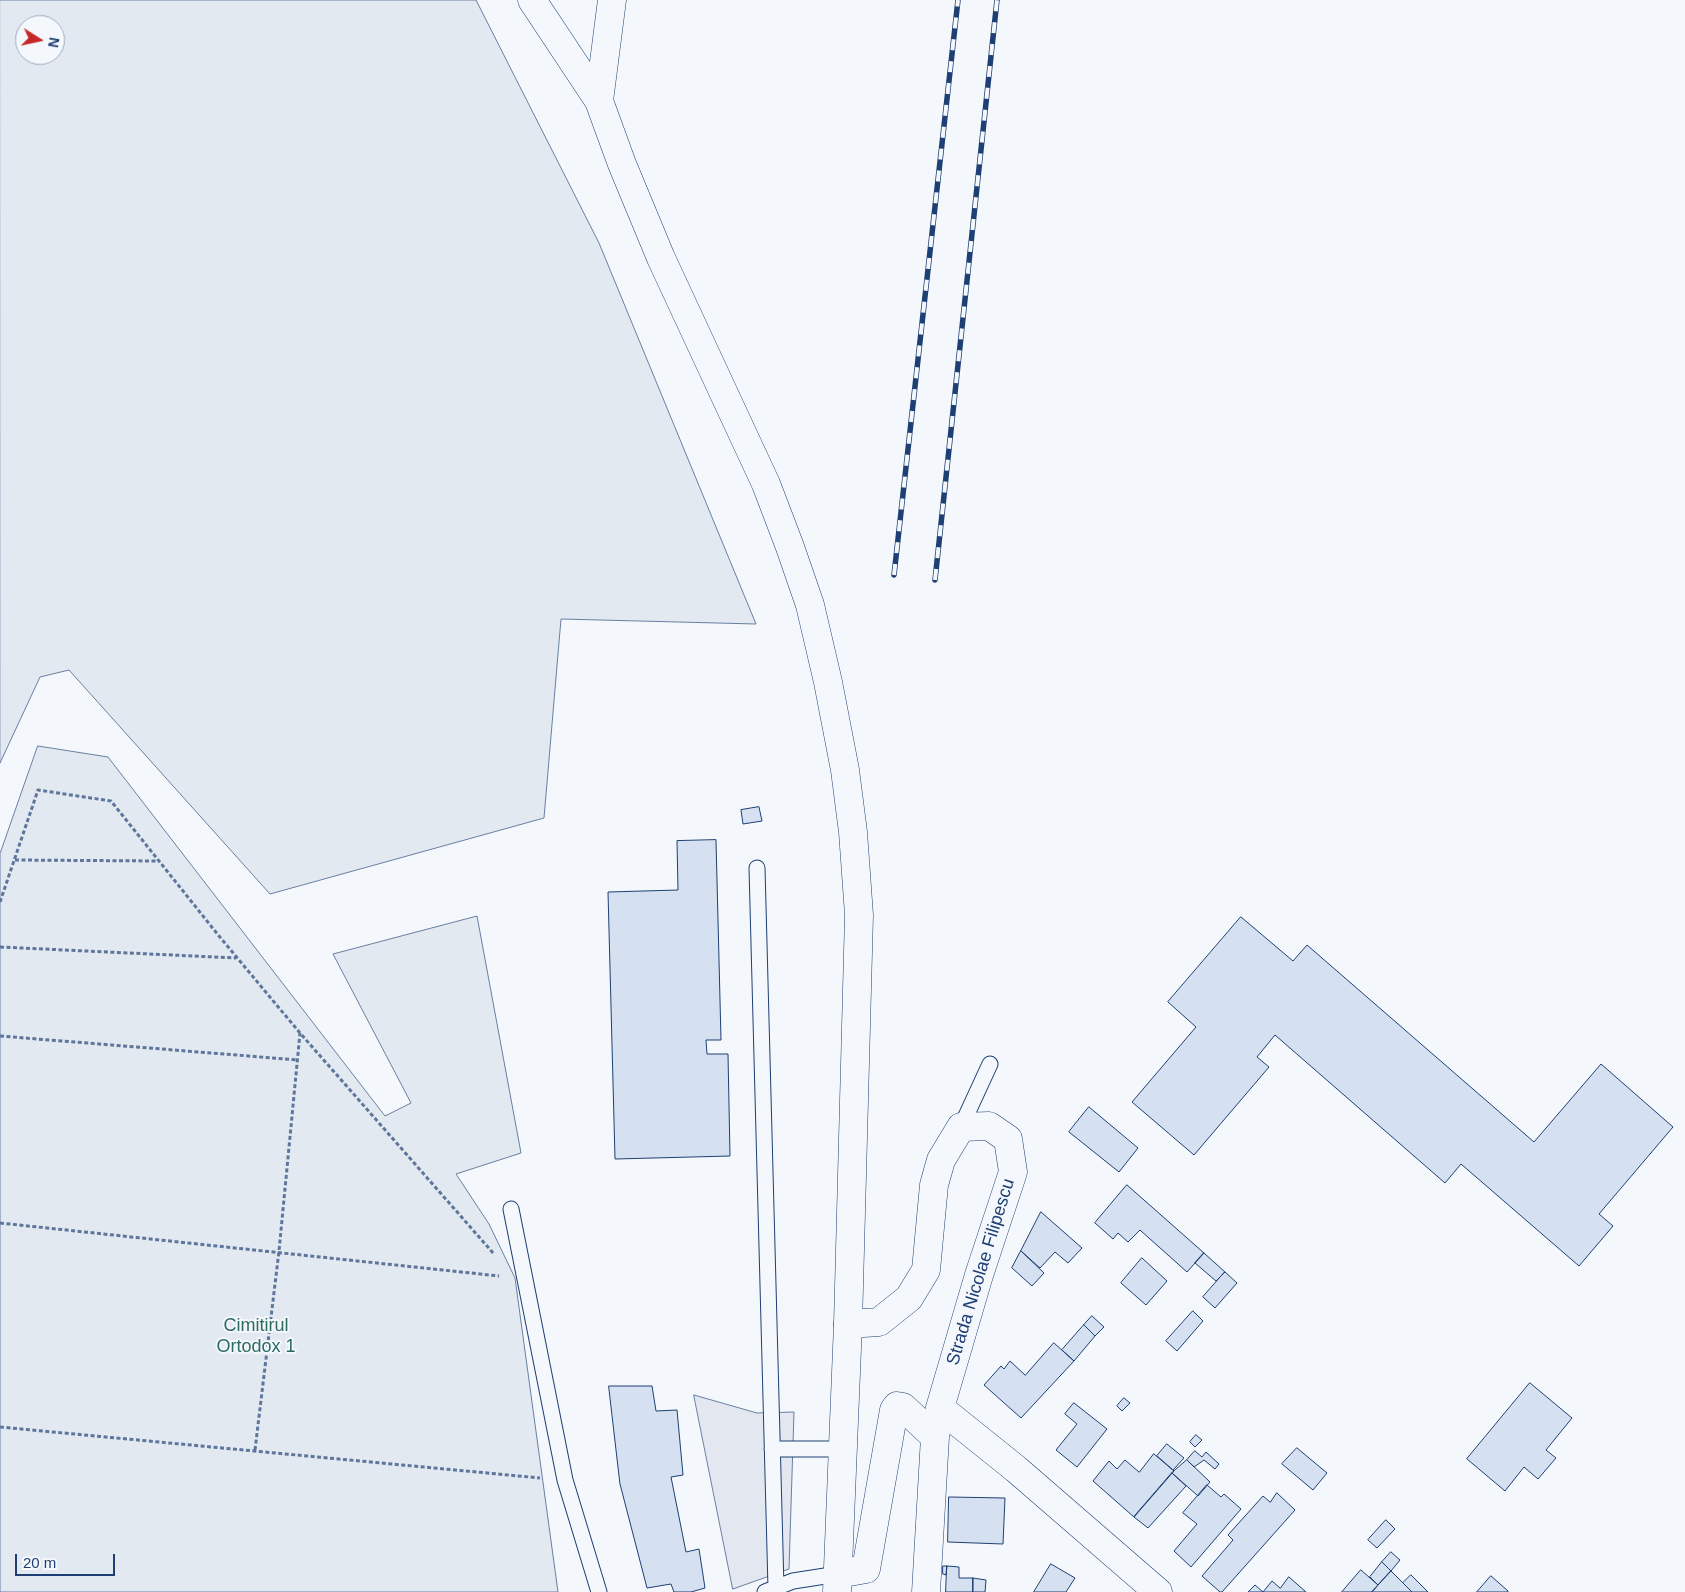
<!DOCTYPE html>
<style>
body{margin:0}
#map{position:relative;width:1685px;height:1592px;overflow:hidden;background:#f4f7fb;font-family:Arial,sans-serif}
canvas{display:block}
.north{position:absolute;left:15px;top:15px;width:50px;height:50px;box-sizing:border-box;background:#f4f7fb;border:1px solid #9eadc5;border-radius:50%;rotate:100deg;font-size:14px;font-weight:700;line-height:20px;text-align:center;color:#1d3f73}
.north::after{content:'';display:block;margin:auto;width:18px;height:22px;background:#c62828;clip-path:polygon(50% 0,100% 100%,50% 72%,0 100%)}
.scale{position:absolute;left:15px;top:1554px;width:100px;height:22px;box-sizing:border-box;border:2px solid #1d3f73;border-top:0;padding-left:6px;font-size:15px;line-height:18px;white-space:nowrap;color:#1d3f73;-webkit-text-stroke:4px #f4f7fb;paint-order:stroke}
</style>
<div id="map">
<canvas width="1685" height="1592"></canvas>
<div class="north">N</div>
<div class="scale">20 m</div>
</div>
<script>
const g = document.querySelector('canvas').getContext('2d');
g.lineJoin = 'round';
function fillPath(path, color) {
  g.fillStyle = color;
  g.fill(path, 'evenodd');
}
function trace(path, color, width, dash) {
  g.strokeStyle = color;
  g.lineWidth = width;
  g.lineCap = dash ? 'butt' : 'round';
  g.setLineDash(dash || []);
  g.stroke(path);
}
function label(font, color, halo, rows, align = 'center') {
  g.font = font + ' Arial,sans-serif';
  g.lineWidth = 4;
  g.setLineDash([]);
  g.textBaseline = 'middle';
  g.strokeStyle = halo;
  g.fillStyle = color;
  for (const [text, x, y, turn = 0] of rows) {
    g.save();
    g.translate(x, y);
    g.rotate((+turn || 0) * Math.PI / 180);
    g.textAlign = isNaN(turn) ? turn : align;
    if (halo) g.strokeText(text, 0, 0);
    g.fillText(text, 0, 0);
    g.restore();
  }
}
const green = new Path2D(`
 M 0,0 L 476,0 L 599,243 L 756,624 L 561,619 L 544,818 L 270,894 L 69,670 L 40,677 L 0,763 ZM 25,25 L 55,25 L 55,55 L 25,55 Z
 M 38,746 L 108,757 L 385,1116 L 411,1103 L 333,954 L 477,916 L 521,1153 L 456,1174 L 489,1224 L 515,1278 L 558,1592 L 0,1592 L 0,854 Z`);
const parking = new Path2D(`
 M 694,1395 L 757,1413 L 794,1412 L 789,1569 L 733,1589 Z`);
const building = new Path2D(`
 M 759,807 L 762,821 L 743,824 L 741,810 Z
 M 716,840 L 721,1040 L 706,1040 L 707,1054 L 728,1054 L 730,1156 L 615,1159 L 608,892 L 678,890 L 677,841 Z
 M 1241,917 L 1293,961 L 1307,945 L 1534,1142 L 1601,1064 L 1673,1127 L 1599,1214 L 1613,1226 L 1579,1266 L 1461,1164 L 1445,1183 L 1275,1035 L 1257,1057 L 1269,1067 L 1194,1155 L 1132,1102 L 1196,1027 L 1168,1002 Z
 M 1089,1107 L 1138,1148 L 1119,1172 L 1069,1132 Z
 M 1127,1185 L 1204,1253 L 1187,1272 L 1140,1230 L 1128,1242 L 1118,1233 L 1113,1239 L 1095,1223 Z
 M 1041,1212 L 1082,1248 L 1068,1263 L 1055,1252 L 1040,1268 L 1021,1251 Z
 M 1021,1251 L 1044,1273 L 1032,1286 L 1012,1268 Z
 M 1204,1253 L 1225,1272 L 1216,1281 L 1195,1263 Z
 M 1142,1258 L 1167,1281 L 1146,1305 L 1121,1283 Z
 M 1225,1272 L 1237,1283 L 1215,1308 L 1203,1297 Z
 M 1193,1311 L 1203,1321 L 1177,1351 L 1166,1341 Z
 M 1092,1316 L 1104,1327 L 1095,1336 L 1084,1325 Z
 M 1084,1325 L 1095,1336 L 1074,1361 L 1062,1350 Z
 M 1054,1343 L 1074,1361 L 1021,1418 L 984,1385 L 1001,1366 L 1004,1369 L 1010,1361 L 1025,1375 Z
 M 1530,1383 L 1572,1418 L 1546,1450 L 1556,1458 L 1538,1479 L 1524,1467 L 1505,1491 L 1467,1459 Z
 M 609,1386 L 652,1386 L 656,1411 L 677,1410 L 683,1475 L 671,1477 L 686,1552 L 699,1549 L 705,1588 L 691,1592 L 674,1592 L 671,1584 L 647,1588 L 620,1484 Z
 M 1124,1398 L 1130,1403 L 1122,1411 L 1117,1406 Z
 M 1074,1403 L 1107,1429 L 1077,1467 L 1056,1450 L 1077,1424 L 1065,1414 Z
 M 1196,1435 L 1202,1440 L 1195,1447 L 1190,1442 Z
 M 1167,1444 L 1184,1458 L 1173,1470 L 1157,1456 Z
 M 1297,1448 L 1327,1473 L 1313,1490 L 1282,1464 Z
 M 1195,1451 L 1202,1457 L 1206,1452 L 1219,1464 L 1215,1469 L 1204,1460 L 1194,1467 L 1187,1460 Z
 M 1154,1454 L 1174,1471 L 1134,1517 L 1093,1481 L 1109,1461 L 1117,1469 L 1125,1460 L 1139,1472 Z
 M 1187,1460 L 1210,1482 L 1198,1496 L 1172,1473 Z
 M 1172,1473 L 1186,1486 L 1148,1528 L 1134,1517 Z
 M 1207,1485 L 1221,1497 L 1224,1494 L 1241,1509 L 1191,1567 L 1174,1551 L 1197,1524 L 1183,1513 Z
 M 1277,1493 L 1295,1510 L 1222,1592 L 1220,1592 L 1202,1576 L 1233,1540 L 1228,1535 L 1263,1496 L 1270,1502 Z
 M 949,1497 L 1005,1498 L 1003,1544 L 948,1542 Z
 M 1386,1520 L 1395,1529 L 1377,1548 L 1368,1540 Z
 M 1391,1552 L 1400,1560 L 1391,1571 L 1382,1562 Z
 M 1382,1562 L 1391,1571 L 1378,1585 L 1370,1577 Z
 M 1051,1564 L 1075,1578 L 1066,1592 L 1034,1592 Z
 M 943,1566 L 947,1566 L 946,1575 L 943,1574 Z
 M 947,1566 L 959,1567 L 959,1578 L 973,1578 L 973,1592 L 946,1592 Z
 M 1361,1570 L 1378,1585 L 1372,1592 L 1342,1592 Z
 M 1391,1571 L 1412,1592 L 1372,1592 Z
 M 1411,1575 L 1428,1592 L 1412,1592 L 1403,1583 Z
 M 1491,1576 L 1508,1591 L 1508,1592 L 1477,1592 Z
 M 1289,1577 L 1306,1592 L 1248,1592 L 1255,1585 L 1263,1592 L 1272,1581 L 1280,1588 Z
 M 973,1578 L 986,1580 L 985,1592 L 973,1592 Z`);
const path = new Path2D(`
 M 15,860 L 159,861
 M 0,902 L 38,790 L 111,801 L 219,936 L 300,1033 L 494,1254
 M 0,947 L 236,958
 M 0,1036 L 298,1060
 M 0,1223 L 499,1276
 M 0,1427 L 540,1478
 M 255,1450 L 279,1251 L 300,1033`);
const lane = new Path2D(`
 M 757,868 L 776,1588
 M 961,1127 L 990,1064
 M 511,1209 L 565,1480 L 599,1592
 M 772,1449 L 843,1449
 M 765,1592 L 793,1581 L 838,1574`);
const street = new Path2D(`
 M 848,1324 L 879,1322 L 909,1298 L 926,1270 L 934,1185 L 941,1160 L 961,1127 L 989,1126 L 1008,1139 L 1013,1172 L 979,1275 L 940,1408 L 935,1437 L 926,1592
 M 940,1408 L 1016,1469 L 1158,1592
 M 838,1574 L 866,1569 L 894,1410 L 897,1406 L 903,1407 L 935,1437`);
const highway = new Path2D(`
 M 532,0 L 599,101 L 622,164 L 661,258 L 766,484 L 790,547 L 810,605 L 828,682 L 845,770 L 853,832 L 859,915 L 848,1324 L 837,1592
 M 599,101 L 612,0`);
const rail = new Path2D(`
 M 894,575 L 958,0
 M 935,580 L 997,0`);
const streetNames = [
 ["Strada Nicolae Filipescu",981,1272,-73]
];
const parkNames = [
 ["Cimitirul",256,1326],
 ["Ortodox 1",256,1347]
];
fillPath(green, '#e3e9f0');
trace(green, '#687fa3', 1);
fillPath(parking, '#e3e8f0');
trace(parking, '#687fa3', 1);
fillPath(building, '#d5e0f0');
trace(building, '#1d3f73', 1);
trace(lane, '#1d3f73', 17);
trace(street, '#1d3f73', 29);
trace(highway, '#1d3f73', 29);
trace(path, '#5e769c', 3, [4, 2.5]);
trace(lane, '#f4f7fb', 15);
trace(street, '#f4f7fb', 28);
trace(highway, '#f4f7fb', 28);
trace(rail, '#1d3f73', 5.5);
trace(rail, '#f4f7fb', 4, [11]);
label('18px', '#1d3f73', '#f4f7fb', streetNames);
label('18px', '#2c6c60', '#f4f7fb', parkNames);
</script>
